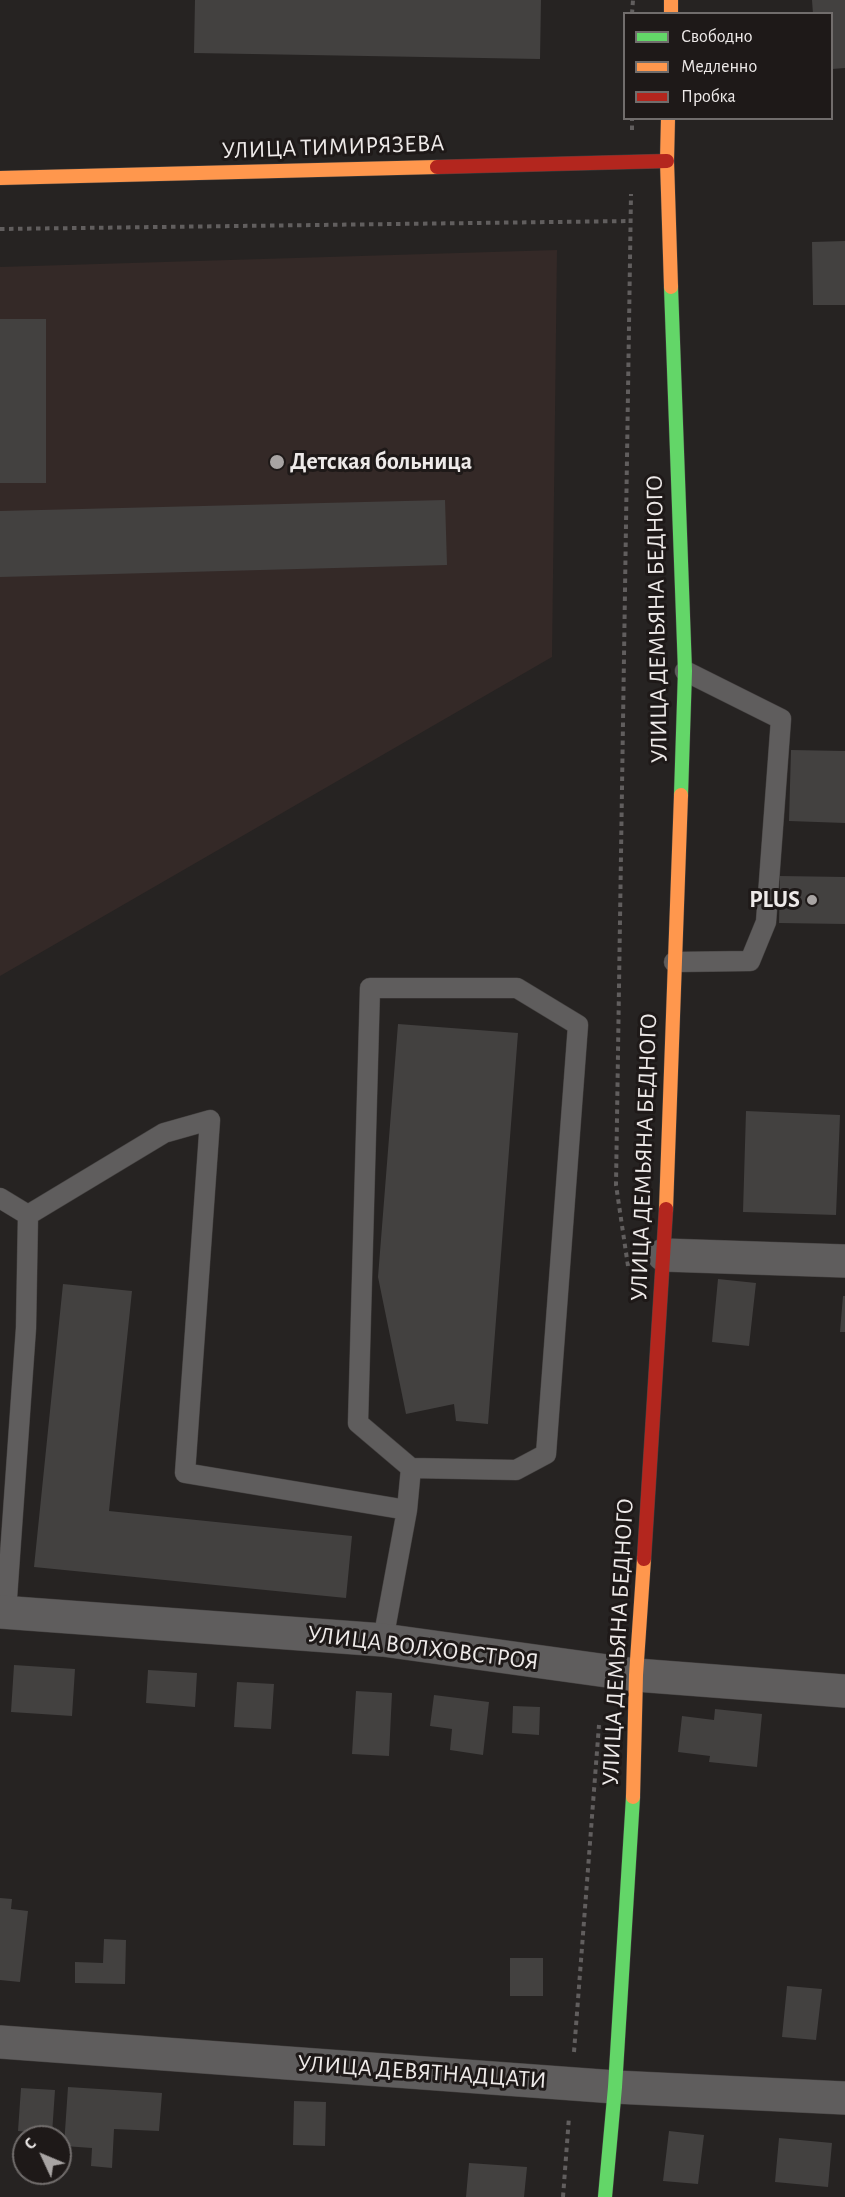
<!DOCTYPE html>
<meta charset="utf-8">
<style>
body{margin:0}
#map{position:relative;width:845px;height:2197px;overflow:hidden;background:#262322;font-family:"Alegreya Sans",sans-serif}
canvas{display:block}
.legend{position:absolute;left:623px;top:12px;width:210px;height:108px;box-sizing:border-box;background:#1e1918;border:2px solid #716d6c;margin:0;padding:8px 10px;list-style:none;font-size:18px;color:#eeeae9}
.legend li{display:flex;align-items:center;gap:12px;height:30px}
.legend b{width:30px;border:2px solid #716d6c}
.north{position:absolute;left:12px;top:2125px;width:60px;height:60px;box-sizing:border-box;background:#1e1918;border:2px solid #716d6c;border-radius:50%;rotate:314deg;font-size:16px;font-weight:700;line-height:24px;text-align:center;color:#eeeae9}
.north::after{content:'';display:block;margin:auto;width:21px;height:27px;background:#a8a4a3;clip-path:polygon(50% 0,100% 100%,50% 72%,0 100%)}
</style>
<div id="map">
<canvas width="845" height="2197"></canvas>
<ul class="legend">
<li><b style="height:8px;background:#63d668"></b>Свободно</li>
<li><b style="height:8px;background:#ff974d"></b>Медленно</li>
<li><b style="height:8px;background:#b3261e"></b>Пробка</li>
</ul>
<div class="north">С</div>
</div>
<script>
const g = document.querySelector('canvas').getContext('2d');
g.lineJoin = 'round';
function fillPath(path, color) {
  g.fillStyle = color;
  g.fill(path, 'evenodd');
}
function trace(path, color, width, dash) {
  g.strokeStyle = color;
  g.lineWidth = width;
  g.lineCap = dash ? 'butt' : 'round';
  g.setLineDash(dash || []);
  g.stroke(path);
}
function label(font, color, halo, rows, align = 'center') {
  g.font = font + ' "Alegreya Sans",sans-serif';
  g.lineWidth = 6;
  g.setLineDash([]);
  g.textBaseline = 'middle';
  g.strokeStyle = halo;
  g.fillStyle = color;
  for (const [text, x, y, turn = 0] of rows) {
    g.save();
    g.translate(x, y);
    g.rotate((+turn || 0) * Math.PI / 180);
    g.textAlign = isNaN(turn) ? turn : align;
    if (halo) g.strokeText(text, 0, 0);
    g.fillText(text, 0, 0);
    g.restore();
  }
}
const built = new Path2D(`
 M 557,250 L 552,657 L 0,976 L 0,267 Z`);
const building = new Path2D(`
 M 195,0 L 541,0 L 540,59 L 194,53 Z
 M 812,0 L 845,0 L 845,68 L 832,69 L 832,14 L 813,14 Z
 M 845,241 L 845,305 L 813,305 L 812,242 Z
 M 0,319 L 46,319 L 46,483 L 0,483 Z
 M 445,500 L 447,565 L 0,577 L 0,511 Z
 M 791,750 L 845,751 L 845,823 L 789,821 Z
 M 780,876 L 845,877 L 845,924 L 779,923 Z
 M 398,1024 L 518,1033 L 488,1424 L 456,1421 L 454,1404 L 406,1414 L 378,1277 Z
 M 746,1111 L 840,1115 L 836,1215 L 743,1212 Z
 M 718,1279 L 756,1283 L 749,1346 L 712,1342 Z
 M 63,1284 L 132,1291 L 109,1511 L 352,1536 L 346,1598 L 34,1567 Z
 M 843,1296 L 845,1296 L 845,1332 L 840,1332 Z
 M 14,1665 L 75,1669 L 72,1716 L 11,1712 Z
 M 148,1670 L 197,1673 L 195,1707 L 146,1703 Z
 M 237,1682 L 274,1684 L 271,1729 L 234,1727 Z
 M 356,1691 L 392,1693 L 389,1756 L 352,1754 Z
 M 434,1695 L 489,1702 L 483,1755 L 450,1750 L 452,1729 L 430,1726 Z
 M 513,1706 L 540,1707 L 539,1735 L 512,1733 Z
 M 715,1709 L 762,1714 L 757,1767 L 709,1762 L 710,1756 L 678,1752 L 682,1716 L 714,1720 Z
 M 0,1898 L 12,1899 L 11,1909 L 28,1911 L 20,1982 L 0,1980 Z
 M 104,1939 L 126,1940 L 125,1984 L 75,1983 L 75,1962 L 103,1963 Z
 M 510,1958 L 543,1958 L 543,1996 L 510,1996 Z
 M 787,1986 L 822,1989 L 816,2040 L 782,2037 Z
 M 68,2087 L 162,2093 L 159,2131 L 114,2129 L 112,2168 L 91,2166 L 92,2148 L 64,2146 Z
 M 21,2088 L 55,2090 L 52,2134 L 18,2131 Z
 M 294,2101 L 326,2102 L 325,2146 L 293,2145 Z
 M 669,2131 L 704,2135 L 698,2184 L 663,2181 Z
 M 779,2138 L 832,2143 L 828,2187 L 775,2182 Z
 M 469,2163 L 527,2167 L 524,2197 L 466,2197 Z`);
const path = new Path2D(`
 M 632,14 L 633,0
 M 632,130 L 632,118
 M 0,229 L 632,221
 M 628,1266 L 616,1185 L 631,194
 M 574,2052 L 599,1725
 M 563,2197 L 569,2117`);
const lane = new Path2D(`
 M 674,962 L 750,961 L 766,922 L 781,719 L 685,671
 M 0,1198 L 28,1215 L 164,1133 L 210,1120 L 185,1473 L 407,1510 L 383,1640
 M 407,1510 L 411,1468 L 516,1470 L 546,1454 L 578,1025 L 517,988 L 370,988 L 358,1423 L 411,1468
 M 6,1612 L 26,1328 L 28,1215`);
const street = new Path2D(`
 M 664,1255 L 845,1261
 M 0,1612 L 383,1640 L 636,1675 L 845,1691
 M 0,2042 L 615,2087 L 845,2098`);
const fast = new Path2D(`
 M 671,287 L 685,671 L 681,795
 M 605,2197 L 615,2087 L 633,1797`);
const slow = new Path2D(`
 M 671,0 L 671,14
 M 668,118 L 667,161 L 671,287
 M 0,178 L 437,167
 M 666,1209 L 681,795
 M 633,1797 L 636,1675 L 644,1559`);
const jam = new Path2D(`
 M 437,167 L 667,161
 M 644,1559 L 666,1209`);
const markers = [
 [277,462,8,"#a8a4a3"],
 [812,900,6,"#a8a4a3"]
];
const streetNames = [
 ["УЛИЦА ТИМИРЯЗЕВА",333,147,-2],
 ["УЛИЦА ДЕМЬЯНА БЕДНОГО",657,619,-91],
 ["УЛИЦА ДЕМЬЯНА БЕДНОГО",644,1157,-88],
 ["УЛИЦА ДЕМЬЯНА БЕДНОГО",618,1642,-87],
 ["УЛИЦА ВОЛХОВСТРОЯ",423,1648,7],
 ["УЛИЦА ДЕВЯТНАДЦАТИ",422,2072,4]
];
const poiNames = [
 ["Детская больница",290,462],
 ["PLUS",800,900,"right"]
];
fillPath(built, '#342927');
fillPath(building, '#434140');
trace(lane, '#444140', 21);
trace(street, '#444140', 34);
trace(fast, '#444140', 15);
trace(slow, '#444140', 15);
trace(jam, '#444140', 15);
trace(path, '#615e5e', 4, [4.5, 4.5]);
trace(lane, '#5f5d5d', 20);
trace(street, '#5f5d5d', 33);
trace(fast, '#63d668', 14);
trace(slow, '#ff974d', 14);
trace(jam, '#b3261e', 14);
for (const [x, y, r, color] of markers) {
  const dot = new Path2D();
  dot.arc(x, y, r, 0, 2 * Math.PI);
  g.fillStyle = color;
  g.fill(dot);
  trace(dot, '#1e1918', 2);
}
label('24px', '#eeeae9', '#1e1918', streetNames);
label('bold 24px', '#eeeae9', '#1e1918', poiNames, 'left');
</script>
